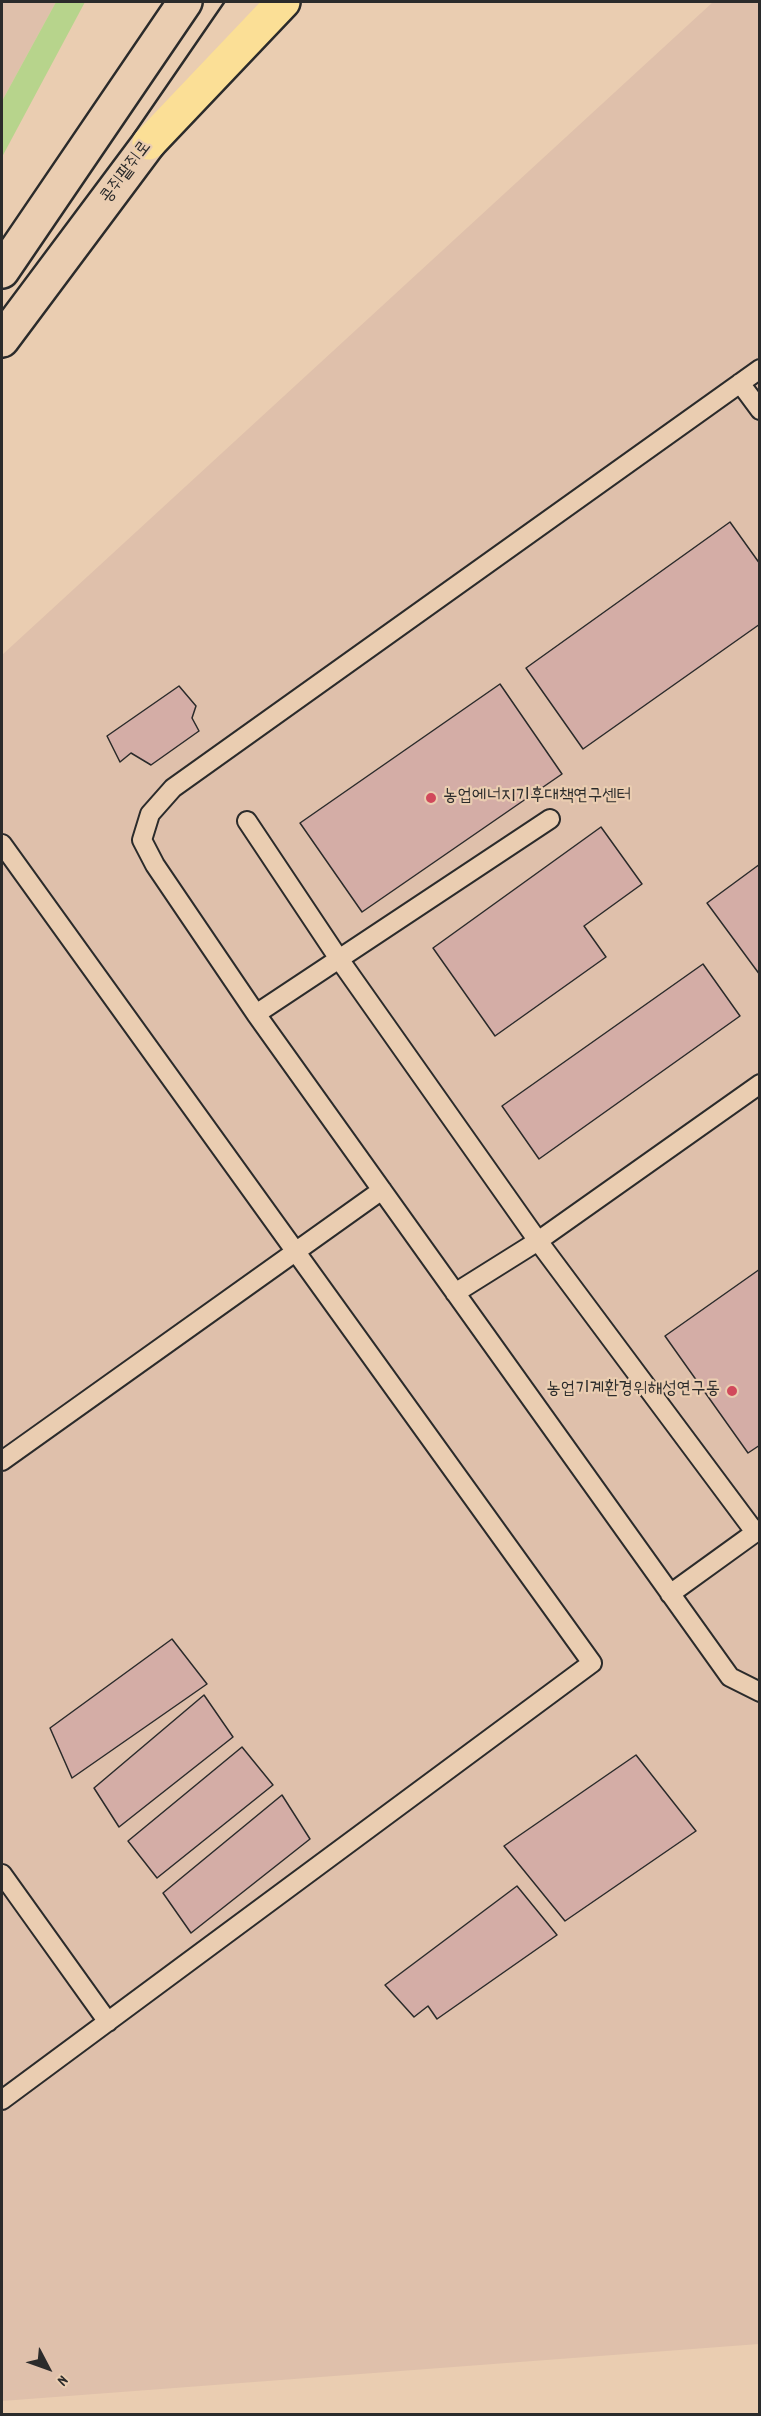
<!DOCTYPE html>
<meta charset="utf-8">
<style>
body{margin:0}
#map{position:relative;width:761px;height:2416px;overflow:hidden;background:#eacdb1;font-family:Dekko,sans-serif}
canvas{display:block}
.frame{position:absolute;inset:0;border:3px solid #2b2b2b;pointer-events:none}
.north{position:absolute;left:18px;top:2338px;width:60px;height:60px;-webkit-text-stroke:4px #eacdb1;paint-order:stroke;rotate:131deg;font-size:16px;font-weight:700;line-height:24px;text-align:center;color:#2b2b2b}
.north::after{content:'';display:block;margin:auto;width:21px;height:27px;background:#2b2b2b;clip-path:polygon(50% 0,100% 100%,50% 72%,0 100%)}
</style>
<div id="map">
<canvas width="761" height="2416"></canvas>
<div class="frame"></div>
<div class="north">N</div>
</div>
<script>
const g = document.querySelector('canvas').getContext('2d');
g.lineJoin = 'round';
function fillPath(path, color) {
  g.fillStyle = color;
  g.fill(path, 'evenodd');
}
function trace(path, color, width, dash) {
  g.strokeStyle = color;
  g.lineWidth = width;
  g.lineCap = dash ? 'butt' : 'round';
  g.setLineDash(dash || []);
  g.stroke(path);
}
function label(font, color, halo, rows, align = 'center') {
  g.font = font + ' Dekko,"Poor Story",sans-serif';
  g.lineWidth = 4.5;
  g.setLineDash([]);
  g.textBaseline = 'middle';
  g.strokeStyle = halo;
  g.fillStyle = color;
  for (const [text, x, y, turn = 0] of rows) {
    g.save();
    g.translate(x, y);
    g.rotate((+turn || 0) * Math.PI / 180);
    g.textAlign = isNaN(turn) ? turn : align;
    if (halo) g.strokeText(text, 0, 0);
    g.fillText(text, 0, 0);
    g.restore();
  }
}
const built = new Path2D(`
 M 2,2 L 56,2 L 2,101 Z
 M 713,2 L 759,2 L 759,2344 L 2,2401 L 2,655 Z`);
const green = new Path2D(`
 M 56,2 L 85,2 L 2,157 L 2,101 Z`);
const building = new Path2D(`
 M 730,522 L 760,564 L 760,624 L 583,749 L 526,668 Z
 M 500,684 L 562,774 L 362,912 L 300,823 Z
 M 179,686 L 196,706 L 192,718 L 199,731 L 151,765 L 131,753 L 120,762 L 107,736 Z
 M 601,827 L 642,884 L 584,926 L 606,957 L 495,1036 L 433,948 Z
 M 760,864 L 760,975 L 707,903 Z
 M 703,964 L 740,1016 L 539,1159 L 502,1106 Z
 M 760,1269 L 760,1445 L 748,1453 L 665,1336 Z
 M 172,1639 L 207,1684 L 72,1778 L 50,1728 Z
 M 204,1695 L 233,1737 L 119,1827 L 94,1788 Z
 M 242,1747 L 273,1785 L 157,1878 L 128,1841 Z
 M 636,1755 L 696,1831 L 565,1921 L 504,1846 Z
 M 282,1795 L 310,1839 L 191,1933 L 163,1893 Z
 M 517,1886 L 557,1935 L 437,2019 L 428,2006 L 414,2017 L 385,1985 Z`);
const service = new Path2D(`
 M 760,369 L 173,788 L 150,814 L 142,840 L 155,865 L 256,1014 L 730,1677 L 760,1692
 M 740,383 L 760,410
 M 247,821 L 339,959 L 538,1241 L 755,1532
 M 2,844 L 592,1663 L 2,2100
 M 256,1014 L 550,819
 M 455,1293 L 538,1241 L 760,1084
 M 2,1461 L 382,1190
 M 670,1594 L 760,1529
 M 2,1874 L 108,2022`);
const secondary = new Path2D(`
 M 2,271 L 185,2
 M 2,340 L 149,143 L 246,2`);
const trunk = new Path2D(`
 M 149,143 L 283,2`);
const markers = [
 [431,798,6,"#d1495b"],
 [732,1391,6,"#d1495b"]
];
const streetNames = [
 ["콩쥐팥쥐로",127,173,-53]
];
const poiNames = [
 ["농업에너지기후대책연구센터",443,798],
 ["농업기계환경위해성연구동",720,1391,"right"]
];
fillPath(built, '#dfc0ab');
fillPath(green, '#b7d48c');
fillPath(building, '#d4ada6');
trace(building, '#2b2b2b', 1.5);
trace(service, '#2b2b2b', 22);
trace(secondary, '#2b2b2b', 38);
trace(trunk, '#2b2b2b', 38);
trace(service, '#eacdb1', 18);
trace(secondary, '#eacdb1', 33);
trace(trunk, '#fbdf96', 33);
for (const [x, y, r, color] of markers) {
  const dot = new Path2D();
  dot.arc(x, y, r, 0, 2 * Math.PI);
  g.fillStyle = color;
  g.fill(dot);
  trace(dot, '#eacdb1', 2);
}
label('18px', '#2b2b2b', '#eacdb1', streetNames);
label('18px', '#2b2b2b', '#eacdb1', poiNames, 'left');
</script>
